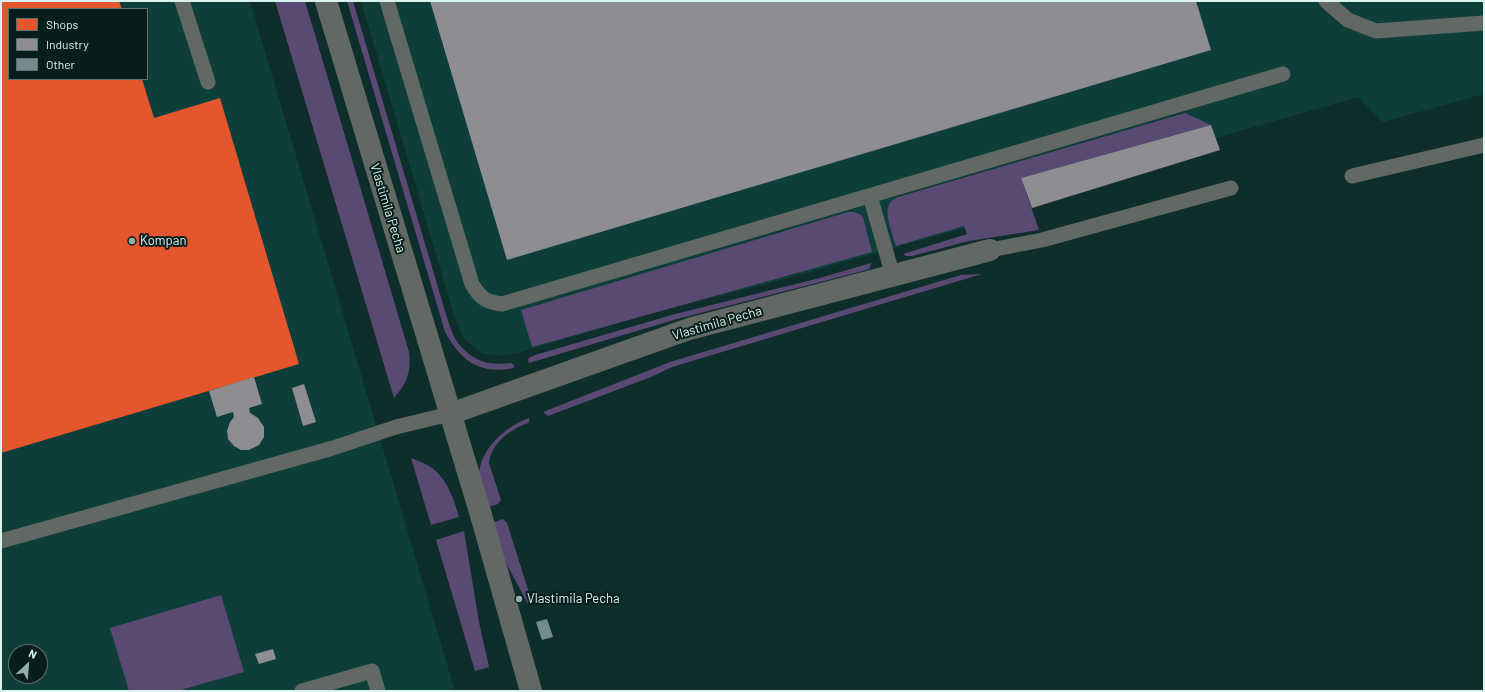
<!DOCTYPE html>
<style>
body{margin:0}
#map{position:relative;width:1485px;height:692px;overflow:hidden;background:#0e2e2c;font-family:Barlow,sans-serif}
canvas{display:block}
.frame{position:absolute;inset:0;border:2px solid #d9f3ef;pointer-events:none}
.legend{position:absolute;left:8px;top:8px;width:140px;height:72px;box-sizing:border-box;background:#091e1c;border:1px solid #5c7370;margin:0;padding:5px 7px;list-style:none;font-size:12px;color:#d9f3ef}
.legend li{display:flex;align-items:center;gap:8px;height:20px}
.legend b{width:20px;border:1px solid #5c7370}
.north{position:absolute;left:8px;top:644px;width:40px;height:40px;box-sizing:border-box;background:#091e1c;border:1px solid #5c7370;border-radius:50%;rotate:26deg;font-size:11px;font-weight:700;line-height:16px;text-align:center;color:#d9f3ef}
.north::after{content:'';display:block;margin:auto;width:14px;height:18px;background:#92aeab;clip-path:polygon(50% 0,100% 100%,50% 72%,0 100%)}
</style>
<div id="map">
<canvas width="1485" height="692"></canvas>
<div class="frame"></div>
<ul class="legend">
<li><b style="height:11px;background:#e4572e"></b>Shops</li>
<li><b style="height:11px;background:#8d8d92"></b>Industry</li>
<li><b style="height:11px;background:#738b8c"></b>Other</li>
</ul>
<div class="north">N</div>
</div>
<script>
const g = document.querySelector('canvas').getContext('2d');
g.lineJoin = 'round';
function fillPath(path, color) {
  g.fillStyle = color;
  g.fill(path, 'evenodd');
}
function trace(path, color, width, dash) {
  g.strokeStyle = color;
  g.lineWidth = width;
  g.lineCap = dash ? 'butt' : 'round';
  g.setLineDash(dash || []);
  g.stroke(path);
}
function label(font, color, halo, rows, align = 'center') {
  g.font = font + ' Barlow,sans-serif';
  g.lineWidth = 4;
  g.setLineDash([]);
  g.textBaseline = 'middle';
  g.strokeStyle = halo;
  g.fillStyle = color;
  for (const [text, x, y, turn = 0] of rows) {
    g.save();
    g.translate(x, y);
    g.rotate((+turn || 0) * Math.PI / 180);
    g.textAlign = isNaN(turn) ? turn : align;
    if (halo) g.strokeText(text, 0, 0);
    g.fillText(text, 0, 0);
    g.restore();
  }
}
const built = new Path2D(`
 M 1,1 L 250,1 L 455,691 L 1,691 ZM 9,9 L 147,9 L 147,79 L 9,79 ZM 16,652 L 40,652 L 40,676 L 16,676 Z
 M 361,1 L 1484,1 L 1484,94 L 1383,122 L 1358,97 L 974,208 L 979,224 L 763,285 L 660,311 L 518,353 L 495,356 L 482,353 L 464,339 L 454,315 Z`);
const green = new Path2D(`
 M 275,1 L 305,1 L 409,352 C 411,373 407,383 394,398 Z
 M 347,1 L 353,1 L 445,311 C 448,320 452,335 458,343 C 472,361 489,366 511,363 L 514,365 L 514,368 C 480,375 461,361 445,332 Z
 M 1185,113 L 1211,125 L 1021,178 L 1039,230 L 969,241 L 912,256 L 906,256 L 903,254 L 967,234 L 964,226 L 896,246 C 893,236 883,212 890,203 C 892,200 895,199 898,197 Z
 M 848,212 C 854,212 858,212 863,217 L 872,252 L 532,347 L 521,310 Z
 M 871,263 L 869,269 L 859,272 L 677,319 L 529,363 L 528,360 L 529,358 L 535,355 L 675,314 L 820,278 Z
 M 982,274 L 672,367 L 651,377 L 548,416 L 543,412 L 670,362 L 961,275 Z
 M 529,418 L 529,422 L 528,423 C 511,429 491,443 489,463 L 501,500 L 498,504 L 483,509 C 482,499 479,488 479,478 C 478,451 505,426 529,418 Z
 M 411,458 C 417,460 424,463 429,466 C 446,476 454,499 459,517 L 431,525 Z
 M 503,519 L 507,523 L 531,599 L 528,604 L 506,563 L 489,524 Z
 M 464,531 L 479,622 L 489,667 L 475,671 L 436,540 Z
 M 221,595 L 244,672 L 177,691 L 129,691 L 110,628 Z`);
const shops = new Path2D(`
 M 1,1 L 119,1 L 122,9 L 9,9 L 9,79 L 142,79 L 154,118 L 220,98 L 299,364 L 1,453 Z`);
const industry = new Path2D(`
 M 430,1 L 1196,1 L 1211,50 L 507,260 Z
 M 1211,125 L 1220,150 L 1032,208 L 1021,178 Z
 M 254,377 L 262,404 L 249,408 L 250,413 L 258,418 L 264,427 L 264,437 L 259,445 L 249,450 L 241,450 L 234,446 L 228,439 L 227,431 L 230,422 L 234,417 L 233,412 L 217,417 L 209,391 Z
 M 304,384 L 316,422 L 303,426 L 292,388 Z
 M 273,649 L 276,659 L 259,664 L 255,654 Z`);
const building = new Path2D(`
 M 547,619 L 553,637 L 542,640 L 536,622 Z`);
const lane = new Path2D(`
 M 182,1 L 208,82
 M 387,1 L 472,284 C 480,298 486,302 502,304 L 1283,74
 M 1326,1 L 1348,20 L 1376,31 L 1484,23
 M 1352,176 L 1484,145
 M 870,196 L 893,276
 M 990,250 L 1042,240 L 1231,188
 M 1,541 L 333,448 L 396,427 L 450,414
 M 302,691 L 372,671 L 378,691`);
const street = new Path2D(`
 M 326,1 L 481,515 L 531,691
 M 450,414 L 689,329 L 990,250`);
const markers = [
 [132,241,4,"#92aeab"],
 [519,599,4,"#92aeab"]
];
const streetNames = [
 ["Vlastimila Pecha",388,208,73],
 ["Vlastimila Pecha",717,323,-16]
];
const poiNames = [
 ["Kompan",140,241],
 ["Vlastimila Pecha",527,599]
];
fillPath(built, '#0e3e3a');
fillPath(green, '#5a4973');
fillPath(shops, '#e4572e');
fillPath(industry, '#8d8d92');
fillPath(building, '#738b8c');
trace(lane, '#626964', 15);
trace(street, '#626964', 22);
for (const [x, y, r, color] of markers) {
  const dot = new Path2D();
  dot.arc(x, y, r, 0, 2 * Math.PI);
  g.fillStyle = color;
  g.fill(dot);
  trace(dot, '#091e1c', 1.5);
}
label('13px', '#d9f3ef', '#091e1c', streetNames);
label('13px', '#d9f3ef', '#091e1c', poiNames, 'left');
</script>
